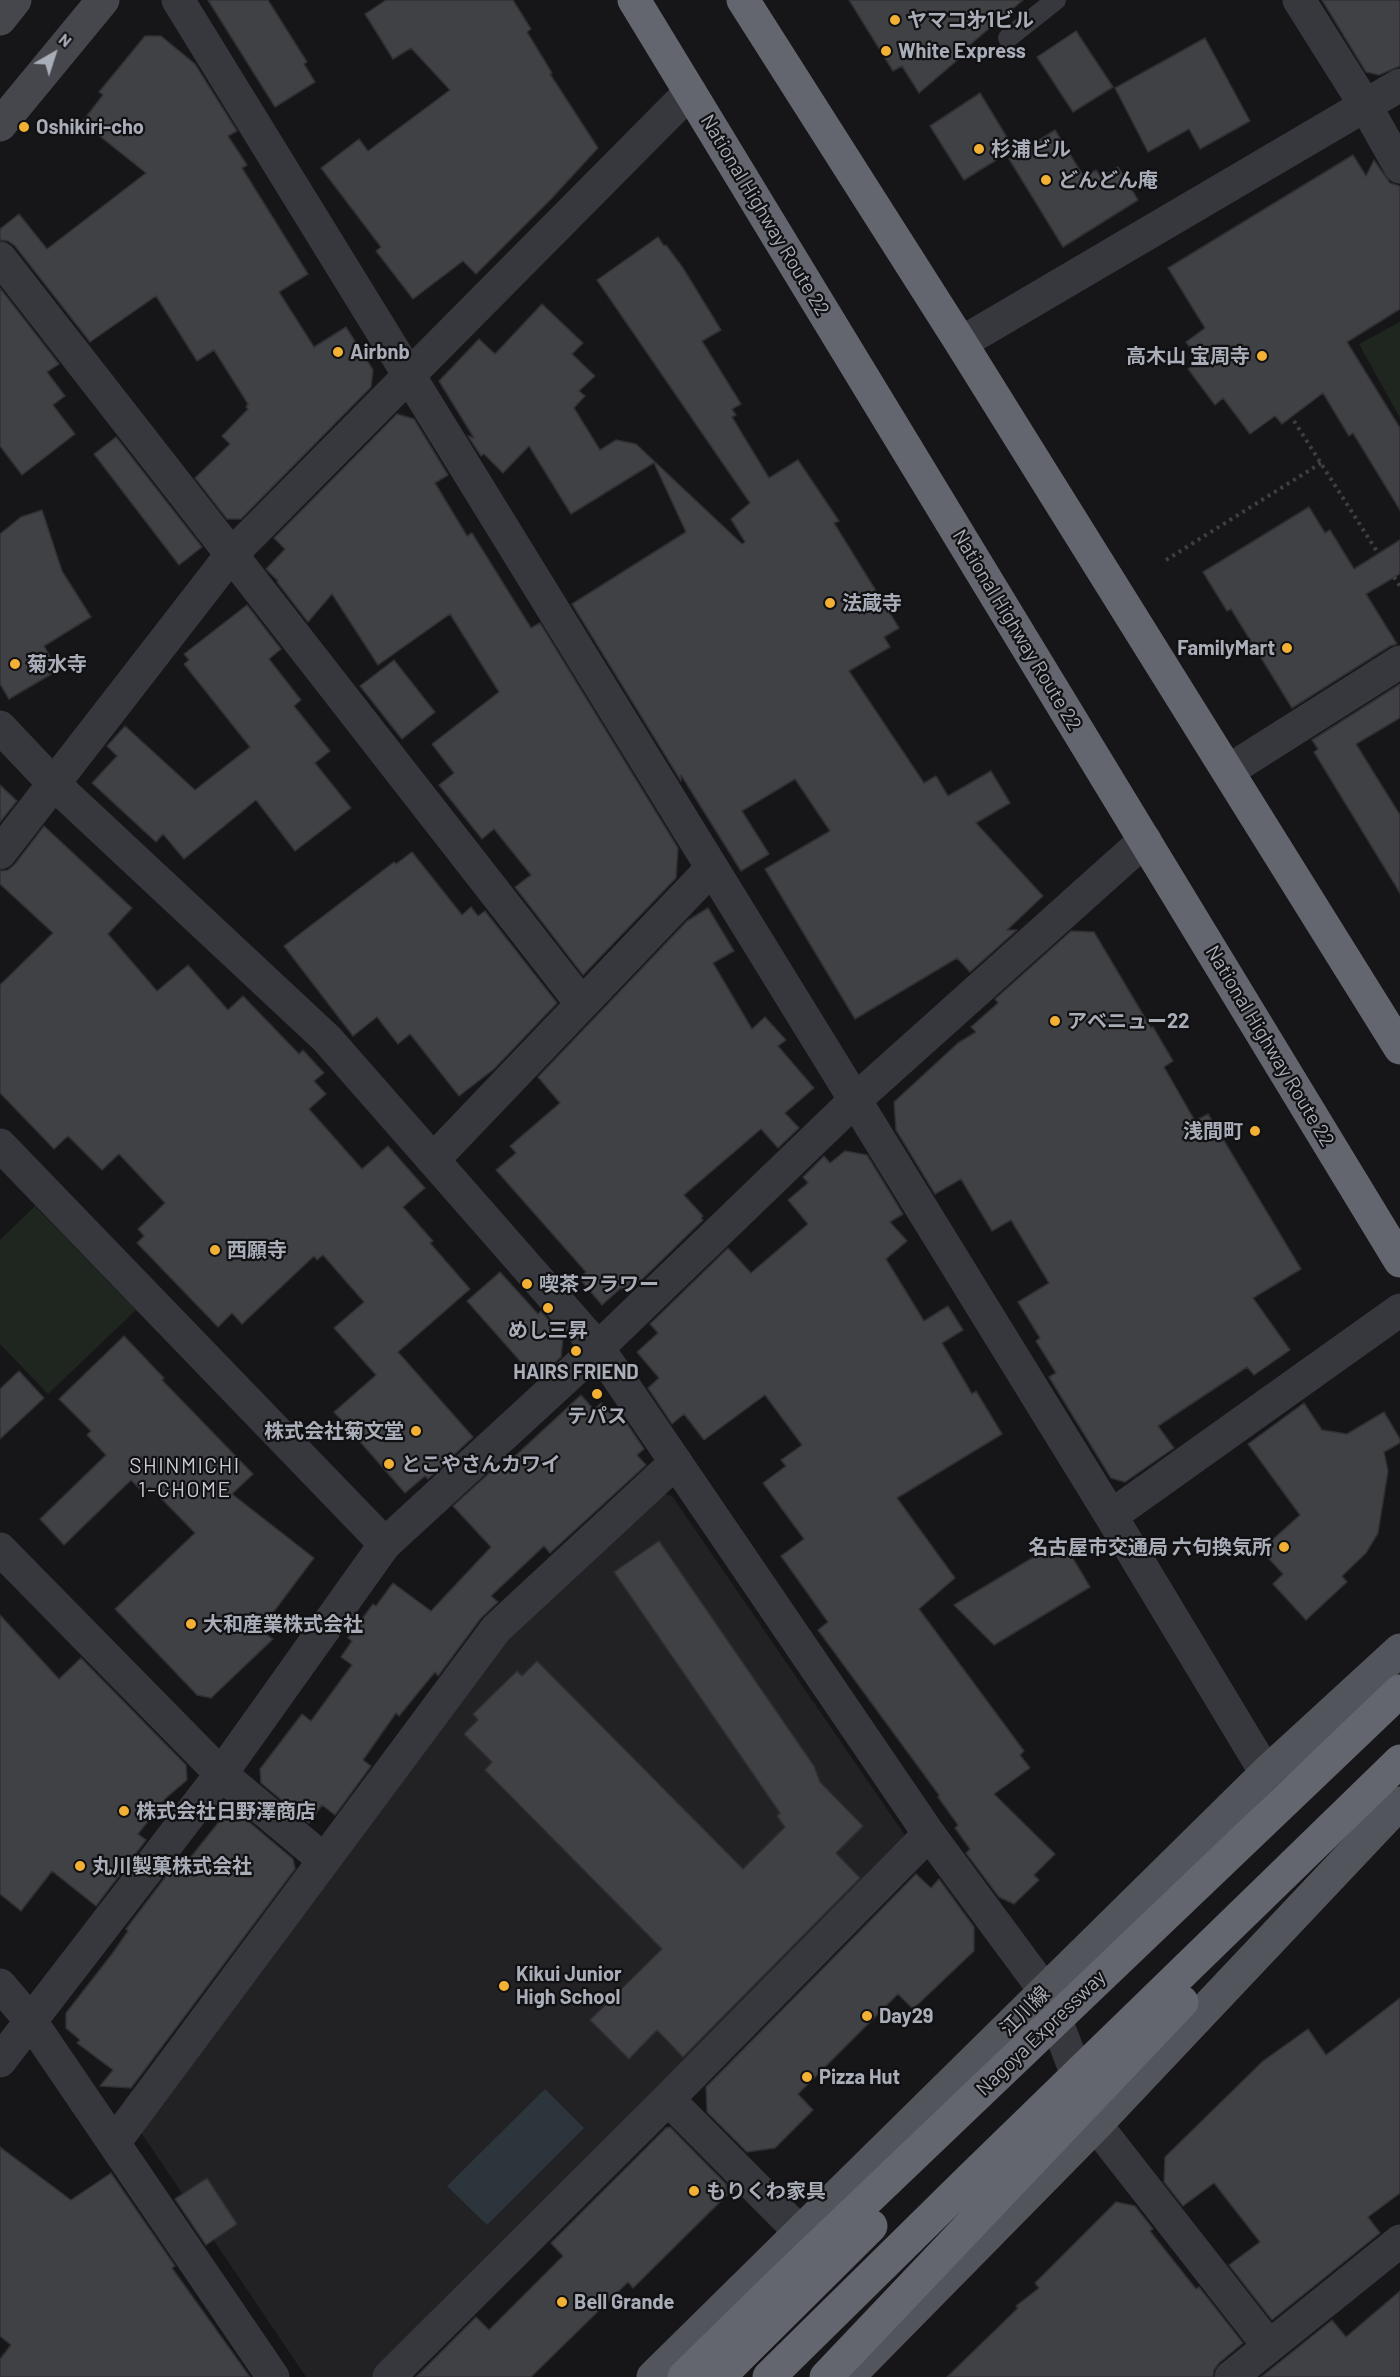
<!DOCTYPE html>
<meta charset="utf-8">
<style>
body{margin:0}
#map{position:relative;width:1400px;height:2377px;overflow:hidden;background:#161618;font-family:Barlow,sans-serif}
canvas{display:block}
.north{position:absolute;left:24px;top:24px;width:60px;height:60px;-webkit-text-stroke:4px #111113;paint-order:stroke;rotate:39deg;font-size:16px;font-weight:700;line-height:24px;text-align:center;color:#a8adb8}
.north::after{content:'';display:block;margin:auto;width:21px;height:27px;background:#a8adb8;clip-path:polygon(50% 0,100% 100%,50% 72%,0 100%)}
</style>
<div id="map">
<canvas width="1400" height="2377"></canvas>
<div class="north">N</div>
</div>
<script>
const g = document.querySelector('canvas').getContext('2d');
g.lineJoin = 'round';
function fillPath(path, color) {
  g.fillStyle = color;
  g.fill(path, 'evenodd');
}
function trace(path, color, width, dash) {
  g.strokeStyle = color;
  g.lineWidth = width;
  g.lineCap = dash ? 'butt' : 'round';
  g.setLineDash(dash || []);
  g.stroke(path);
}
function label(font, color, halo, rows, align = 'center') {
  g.font = font + ' Barlow,"Noto Sans JP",sans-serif';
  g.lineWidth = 4.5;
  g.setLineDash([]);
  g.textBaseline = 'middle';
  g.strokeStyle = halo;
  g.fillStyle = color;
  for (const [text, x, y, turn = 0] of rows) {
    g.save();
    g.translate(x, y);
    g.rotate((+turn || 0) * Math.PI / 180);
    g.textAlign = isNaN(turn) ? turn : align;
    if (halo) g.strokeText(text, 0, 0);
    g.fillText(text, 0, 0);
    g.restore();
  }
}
const built = new Path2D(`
 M 658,1492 L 672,1496 L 904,1834 L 901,1850 L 373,2377 L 306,2377 L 142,2134 L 142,2123 L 503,1638 Z`);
const green = new Path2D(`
 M 1400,322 L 1400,418 L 1359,344 Z
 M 35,1206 L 136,1310 L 48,1394 L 0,1344 L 0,1240 Z`);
const water = new Path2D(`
 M 545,2089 L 584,2128 L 487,2225 L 447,2186 Z`);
const building = new Path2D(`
 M 208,0 L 268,0 L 307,62 L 304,64 L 315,82 L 275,107 Z
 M 386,0 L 513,0 L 531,29 L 527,32 L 552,73 L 550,74 L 598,148 L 552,198 L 476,274 L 463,261 L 413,299 L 376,251 L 381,247 L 321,168 L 359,139 L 368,151 L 450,90 L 411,48 L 393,59 L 365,14 Z
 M 849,0 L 1023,0 L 959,54 L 961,57 L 919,93 L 902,66 L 893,71 Z
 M 1322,0 L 1400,0 L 1400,66 L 1379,75 L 1366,72 Z
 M 1076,31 L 1113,87 L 1073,112 L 1037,57 Z
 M 145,36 L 161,36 L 195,64 L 237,131 L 228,136 L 247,165 L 242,168 L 308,274 L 279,292 L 314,347 L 346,327 L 373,370 L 371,387 L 241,519 L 227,519 L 195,478 L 230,444 L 222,436 L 248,409 L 246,407 L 248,404 L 214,350 L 197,361 L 156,296 L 90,342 L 15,246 L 8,241 L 0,240 L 0,229 L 19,214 L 47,249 L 146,173 L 82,122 L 103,95 L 99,92 Z
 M 1205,38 L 1250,121 L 1200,149 L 1189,129 L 1148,152 L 1115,88 Z
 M 980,93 L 1014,149 L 964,180 L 930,126 Z
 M 1055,130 L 1084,177 L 1096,170 L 1101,178 L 1118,167 L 1138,200 L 1063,247 L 1009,159 Z
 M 1353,155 L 1366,176 L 1374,160 L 1390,183 L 1400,186 L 1400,309 L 1347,342 L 1400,428 L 1400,510 L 1353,433 L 1349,436 L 1323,393 L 1282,424 L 1275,416 L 1250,434 L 1223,398 L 1215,405 L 1188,369 L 1199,360 L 1186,342 L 1205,328 L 1168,268 Z
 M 658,237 L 664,246 L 666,245 L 683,268 L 721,330 L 702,341 L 741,404 L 732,409 L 736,415 L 732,417 L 769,478 L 798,460 L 839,521 L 834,523 L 899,628 L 884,637 L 890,647 L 849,671 L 924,783 L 936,776 L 948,796 L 991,771 L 1010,803 L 976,823 L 1043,896 L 1007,930 L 1017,930 L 970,972 L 957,958 L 855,1019 L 765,869 L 830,831 L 795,779 L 742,811 L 769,854 L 741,871 L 681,775 L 681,781 L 572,604 L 686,532 L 654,463 L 655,462 L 742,544 L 745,542 L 731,519 L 750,503 L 597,280 Z
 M 0,288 L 59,364 L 47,372 L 65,396 L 53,405 L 75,434 L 22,475 L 0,446 Z
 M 542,304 L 583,343 L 572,354 L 595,376 L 579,391 L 585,396 L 574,408 L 600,450 L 616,440 L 636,444 L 655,462 L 571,514 L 529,446 L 503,473 L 484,454 L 481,456 L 468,436 L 474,438 L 439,381 L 479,339 L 495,354 Z
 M 397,414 L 414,419 L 448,475 L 435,483 L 467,536 L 472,533 L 531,628 L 540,623 L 678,848 L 676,878 L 583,975 L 515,887 L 531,875 L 494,829 L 482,839 L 439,785 L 454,773 L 432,744 L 499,692 L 450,614 L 378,665 L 332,594 L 308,622 L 277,582 L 278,581 L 266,569 L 285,549 L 274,538 Z
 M 116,437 L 202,547 L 179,565 L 94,454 Z
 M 1309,507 L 1325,533 L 1330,530 L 1354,569 L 1400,540 L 1400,574 L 1366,594 L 1397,644 L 1390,646 L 1292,708 L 1231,609 L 1227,611 L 1203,572 Z
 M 42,510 L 62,571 L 91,617 L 44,646 L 53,662 L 48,665 L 53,673 L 9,699 L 0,684 L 0,534 L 21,517 Z
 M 247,605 L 281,649 L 269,659 L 301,700 L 294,706 L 330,751 L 315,763 L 351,808 L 295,851 L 256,800 L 184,859 L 163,834 L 156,842 L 92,783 L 117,756 L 107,746 L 125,726 L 195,790 L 250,747 L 184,664 L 189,660 L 184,654 Z
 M 394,660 L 435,712 L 402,739 L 360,686 Z
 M 1400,684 L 1400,718 L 1356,744 L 1400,815 L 1400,893 L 1314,752 L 1318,749 L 1312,740 Z
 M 0,785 L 17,801 L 0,822 Z
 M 44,826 L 132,908 L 108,934 L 157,991 L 188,965 L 228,1010 L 243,996 L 299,1054 L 303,1050 L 324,1073 L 314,1081 L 326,1094 L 309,1109 L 362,1169 L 388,1146 L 425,1188 L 403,1207 L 433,1241 L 430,1243 L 470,1289 L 398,1352 L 473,1437 L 428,1479 L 425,1476 L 405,1493 L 334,1412 L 376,1375 L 334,1328 L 364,1302 L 323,1255 L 317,1260 L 314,1256 L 242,1324 L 232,1313 L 218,1327 L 137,1243 L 144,1236 L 138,1229 L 165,1203 L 119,1154 L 102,1170 L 68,1136 L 54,1149 L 0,1093 L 0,985 L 53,933 L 0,884 L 0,871 L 8,870 L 15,864 Z
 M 412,852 L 462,915 L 471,907 L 478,916 L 485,911 L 557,1003 L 494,1069 L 459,1096 L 410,1034 L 398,1044 L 377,1017 L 353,1036 L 284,946 L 394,862 L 396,864 Z
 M 708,908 L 734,951 L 713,963 L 752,1029 L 765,1017 L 786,1040 L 778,1046 L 814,1088 L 785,1113 L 799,1128 L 778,1148 L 761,1129 L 684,1195 L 703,1216 L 701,1218 L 703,1220 L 627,1294 L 621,1288 L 602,1305 L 579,1278 L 586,1272 L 496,1170 L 516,1153 L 510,1146 L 560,1103 L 538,1077 L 687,921 Z
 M 1071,931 L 1094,932 L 1151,1028 L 1153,1027 L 1173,1061 L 1164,1067 L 1195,1121 L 1208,1114 L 1301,1269 L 1253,1298 L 1290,1350 L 1254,1375 L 1247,1367 L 1158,1426 L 1174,1448 L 1125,1482 L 1111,1478 L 1049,1377 L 1056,1373 L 1036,1341 L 1040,1338 L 1018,1302 L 1049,1283 L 1011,1220 L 992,1231 L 961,1179 L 935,1194 L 896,1130 L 894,1102 L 958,1043 L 976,1032 L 971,1027 L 998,1003 L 995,999 Z
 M 845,1151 L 867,1155 L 903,1214 L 890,1222 L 907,1241 L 886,1259 L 924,1321 L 948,1306 L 963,1330 L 942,1343 L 972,1394 L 976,1391 L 1002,1434 L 897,1498 L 955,1578 L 919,1609 L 1024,1751 L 1020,1755 L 1030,1768 L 994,1794 L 1055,1854 L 1034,1875 L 1039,1880 L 1014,1904 L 999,1897 L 966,1853 L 970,1849 L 955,1828 L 958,1825 L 938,1797 L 939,1795 L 818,1630 L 828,1622 L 781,1556 L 804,1539 L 763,1483 L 786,1466 L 781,1460 L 802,1445 L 765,1395 L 704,1440 L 684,1414 L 672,1424 L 648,1388 L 659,1378 L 637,1352 L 658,1333 L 650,1324 L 728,1248 L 751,1273 L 808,1224 L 788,1200 L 808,1183 L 803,1177 L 824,1156 L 830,1163 Z
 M 500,1272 L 538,1314 L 541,1311 L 563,1337 L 561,1357 L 536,1379 L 467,1301 Z
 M 124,1336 L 164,1378 L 162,1380 L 253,1474 L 232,1494 L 314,1558 L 260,1630 L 273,1639 L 211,1698 L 197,1695 L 115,1609 L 195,1533 L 150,1487 L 144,1493 L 131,1480 L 64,1545 L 40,1519 L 106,1455 L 87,1435 L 91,1431 L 59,1399 Z
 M 19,1371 L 44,1398 L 0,1439 L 0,1389 Z
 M 581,1395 L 594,1410 L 601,1403 L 615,1417 L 620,1413 L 644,1449 L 637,1455 L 646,1465 L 550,1553 L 544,1546 L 491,1596 L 498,1602 L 481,1618 L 438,1676 L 435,1672 L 399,1716 L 396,1713 L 363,1760 L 371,1766 L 335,1815 L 322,1805 L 309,1823 L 261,1783 L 260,1769 L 302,1714 L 311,1721 L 352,1665 L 341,1657 L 352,1641 L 348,1638 L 373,1604 L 376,1606 L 393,1583 L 431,1611 L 491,1547 L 453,1506 L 498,1465 L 501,1469 Z
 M 1304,1403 L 1322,1430 L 1347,1434 L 1384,1412 L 1400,1439 L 1400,1443 L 1384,1452 L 1388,1471 L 1378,1533 L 1366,1553 L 1342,1576 L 1347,1582 L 1306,1620 L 1273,1584 L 1283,1574 L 1261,1550 L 1300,1515 L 1248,1444 Z
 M 1062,1540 L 1090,1587 L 994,1645 L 954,1605 Z
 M 659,1541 L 814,1766 L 820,1782 L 863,1826 L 836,1853 L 860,1878 L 683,2057 L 657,2030 L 629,2059 L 590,2020 L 662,1949 L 485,1770 L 492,1762 L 464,1734 L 478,1720 L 473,1714 L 517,1671 L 522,1676 L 537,1661 L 743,1869 L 785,1827 L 777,1816 L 780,1813 L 614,1572 Z
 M 0,1615 L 59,1679 L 81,1658 L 186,1765 L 187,1780 L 167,1797 L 138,1834 L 146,1840 L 96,1906 L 52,1871 L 21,1911 L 0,1894 Z
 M 236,1811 L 293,1859 L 295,1869 L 131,2088 L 100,2086 L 113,2070 L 77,2043 L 80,2040 L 66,2028 L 66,2013 L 112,1954 L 128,1931 L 126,1929 L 176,1863 L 182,1868 L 226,1813 Z
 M 916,1874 L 931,1888 L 939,1879 L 974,1927 L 974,1951 L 913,2009 L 898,1994 L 798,2094 L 813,2110 L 775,2148 L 747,2152 L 707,2112 L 706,2087 Z
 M 1400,1998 L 1400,2193 L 1368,2217 L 1380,2233 L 1272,2320 L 1229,2265 L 1260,2242 L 1214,2183 L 1183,2206 L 1164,2182 L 1165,2157 L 1263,2061 L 1308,2029 L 1326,2055 Z
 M 670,2127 L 726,2184 L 727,2195 L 633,2288 L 628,2282 L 531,2377 L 416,2377 L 476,2317 L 489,2330 L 563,2256 L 551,2243 L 666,2128 Z
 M 0,2147 L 71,2200 L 111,2173 L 175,2266 L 172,2268 L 250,2377 L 0,2377 L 0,2359 L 11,2345 L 0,2336 Z
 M 207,2178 L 237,2224 L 206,2245 L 175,2199 Z
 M 1116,2202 L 1135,2206 L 1153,2229 L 1150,2231 L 1196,2289 L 1199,2287 L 1243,2343 L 1219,2363 L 1214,2370 L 1213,2377 L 947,2377 L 1018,2308 L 1016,2306 L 1039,2288 L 1035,2283 Z
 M 1400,2291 L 1400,2377 L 1261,2377 L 1332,2320 L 1346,2337 Z`);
const path = new Path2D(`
 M 1294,421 L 1378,553
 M 1166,560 L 1321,463
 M 1394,577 L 1400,586`);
const lane = new Path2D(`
 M 1008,38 L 1056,0`);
const street = new Path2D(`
 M 178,0 L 1111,1516 L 1266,1773
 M 1299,0 L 1365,105 L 1400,167
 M 0,258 L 582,1004
 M 961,343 L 1400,85
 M 0,727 L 53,783 L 327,1039 L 598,1348 L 929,1834 L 1045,1991 L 1096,2125 L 1268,2345
 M 1228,771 L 1400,662
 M 0,853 L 231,555 L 690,92
 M 0,1145 L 385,1544
 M 433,1160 L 711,869
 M 1111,1516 L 1400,1310
 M 0,1549 L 221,1774 L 324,1860
 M 0,1985 L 30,2020 L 273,2377
 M 0,2061 L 221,1774 L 385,1544 L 598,1348 L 854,1101 L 1145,840
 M 668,2099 L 800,2232
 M 114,2143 L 496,1629 L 676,1462
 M 389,2377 L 668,2099 L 929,1834
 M 1231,2377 L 1400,2241`);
const secondary = new Path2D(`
 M 0,19 L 15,0
 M 0,125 L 103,0`);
const primary = new Path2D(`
 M 653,2377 L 1266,1773 L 1400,1650
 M 848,2377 L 1096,2125 L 1400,1803`);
const highway = new Path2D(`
 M 634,0 L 1400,1261
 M 743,0 L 961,343 L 1400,1048`);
const highwayBridge = new Path2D(`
 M 684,2377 L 781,2282 L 1400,1691
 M 719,2377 L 871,2226
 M 769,2377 L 970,2179 L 1400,1761
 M 826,2377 L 1182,2002`);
const markers = [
 [895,20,6,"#f2b134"],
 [886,51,6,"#f2b134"],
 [24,127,6,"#f2b134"],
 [979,149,6,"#f2b134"],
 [1046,180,6,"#f2b134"],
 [338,352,6,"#f2b134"],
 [1262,356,6,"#f2b134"],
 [830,603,6,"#f2b134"],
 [1287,648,6,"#f2b134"],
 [15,664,6,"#f2b134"],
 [1055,1021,6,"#f2b134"],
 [1255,1131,6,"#f2b134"],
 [215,1250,6,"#f2b134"],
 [527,1284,6,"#f2b134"],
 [548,1308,6,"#f2b134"],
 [576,1351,6,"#f2b134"],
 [597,1394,6,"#f2b134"],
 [416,1431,6,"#f2b134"],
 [389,1464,6,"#f2b134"],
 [1284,1547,6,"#f2b134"],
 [191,1624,6,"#f2b134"],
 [124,1811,6,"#f2b134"],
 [80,1866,6,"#f2b134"],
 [504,1986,6,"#f2b134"],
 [867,2016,6,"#f2b134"],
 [807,2077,6,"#f2b134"],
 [694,2191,6,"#f2b134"],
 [562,2302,6,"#f2b134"]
];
const poiNames = [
 ["ヤマコ㐧1ビル",907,20],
 ["White Express",898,51],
 ["Oshikiri-cho",36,127],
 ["杉浦ビル",991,149],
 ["どんどん庵",1058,180],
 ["Airbnb",350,352],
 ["高木山 宝周寺",1250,356,"right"],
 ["法蔵寺",842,603],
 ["FamilyMart",1275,648,"right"],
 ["菊水寺",27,664],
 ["アベニュー22",1067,1021],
 ["浅間町",1243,1131,"right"],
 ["西願寺",227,1250],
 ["喫茶フラワー",539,1284],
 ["めし三昇",548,1330,"center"],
 ["HAIRS FRIEND",576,1372,"center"],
 ["テパス",597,1416,"center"],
 ["株式会社菊文堂",404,1431,"right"],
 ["とこやさんカワイ",401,1464],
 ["名古屋市交通局 六句換気所",1272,1547,"right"],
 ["大和産業株式会社",203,1624],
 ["株式会社日野澤商店",136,1811],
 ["丸川製菓株式会社",92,1866],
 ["Kikui Junior",516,1974],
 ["High School",516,1997],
 ["Day29",879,2016],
 ["Pizza Hut",819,2077],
 ["もりくわ家具",706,2191],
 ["Bell Grande",574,2302]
];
const streetNames = [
 ["National Highway Route 22",765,215,59],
 ["National Highway Route 22",1017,630,59],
 ["National Highway Route 22",1270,1046,59],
 ["江川線",1025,2011,-45],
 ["Nagoya Expressway",1041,2033,-44]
];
const neighbourhoodNames = [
 ["SHINMICHI",185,1466],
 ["1-CHOME",185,1490]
];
fillPath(built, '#222225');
fillPath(green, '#1e261f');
fillPath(water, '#2c353c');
fillPath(building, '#404145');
trace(building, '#303034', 1.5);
trace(path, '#3d3f44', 4, [3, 4.5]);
trace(lane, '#37383d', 20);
trace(street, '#37383d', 33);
trace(secondary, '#45474d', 33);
trace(primary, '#53555c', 33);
trace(highway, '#63666e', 33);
trace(highwayBridge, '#63666e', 33);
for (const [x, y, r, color] of markers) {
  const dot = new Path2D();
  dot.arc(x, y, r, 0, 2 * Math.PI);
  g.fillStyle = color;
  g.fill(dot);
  trace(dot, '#111113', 2);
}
label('bold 20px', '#a8adb8', '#111113', poiNames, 'left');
label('20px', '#a8adb8', '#111113', streetNames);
g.letterSpacing = '1.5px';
label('21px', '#c9ccd4', '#111113', neighbourhoodNames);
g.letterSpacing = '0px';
</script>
